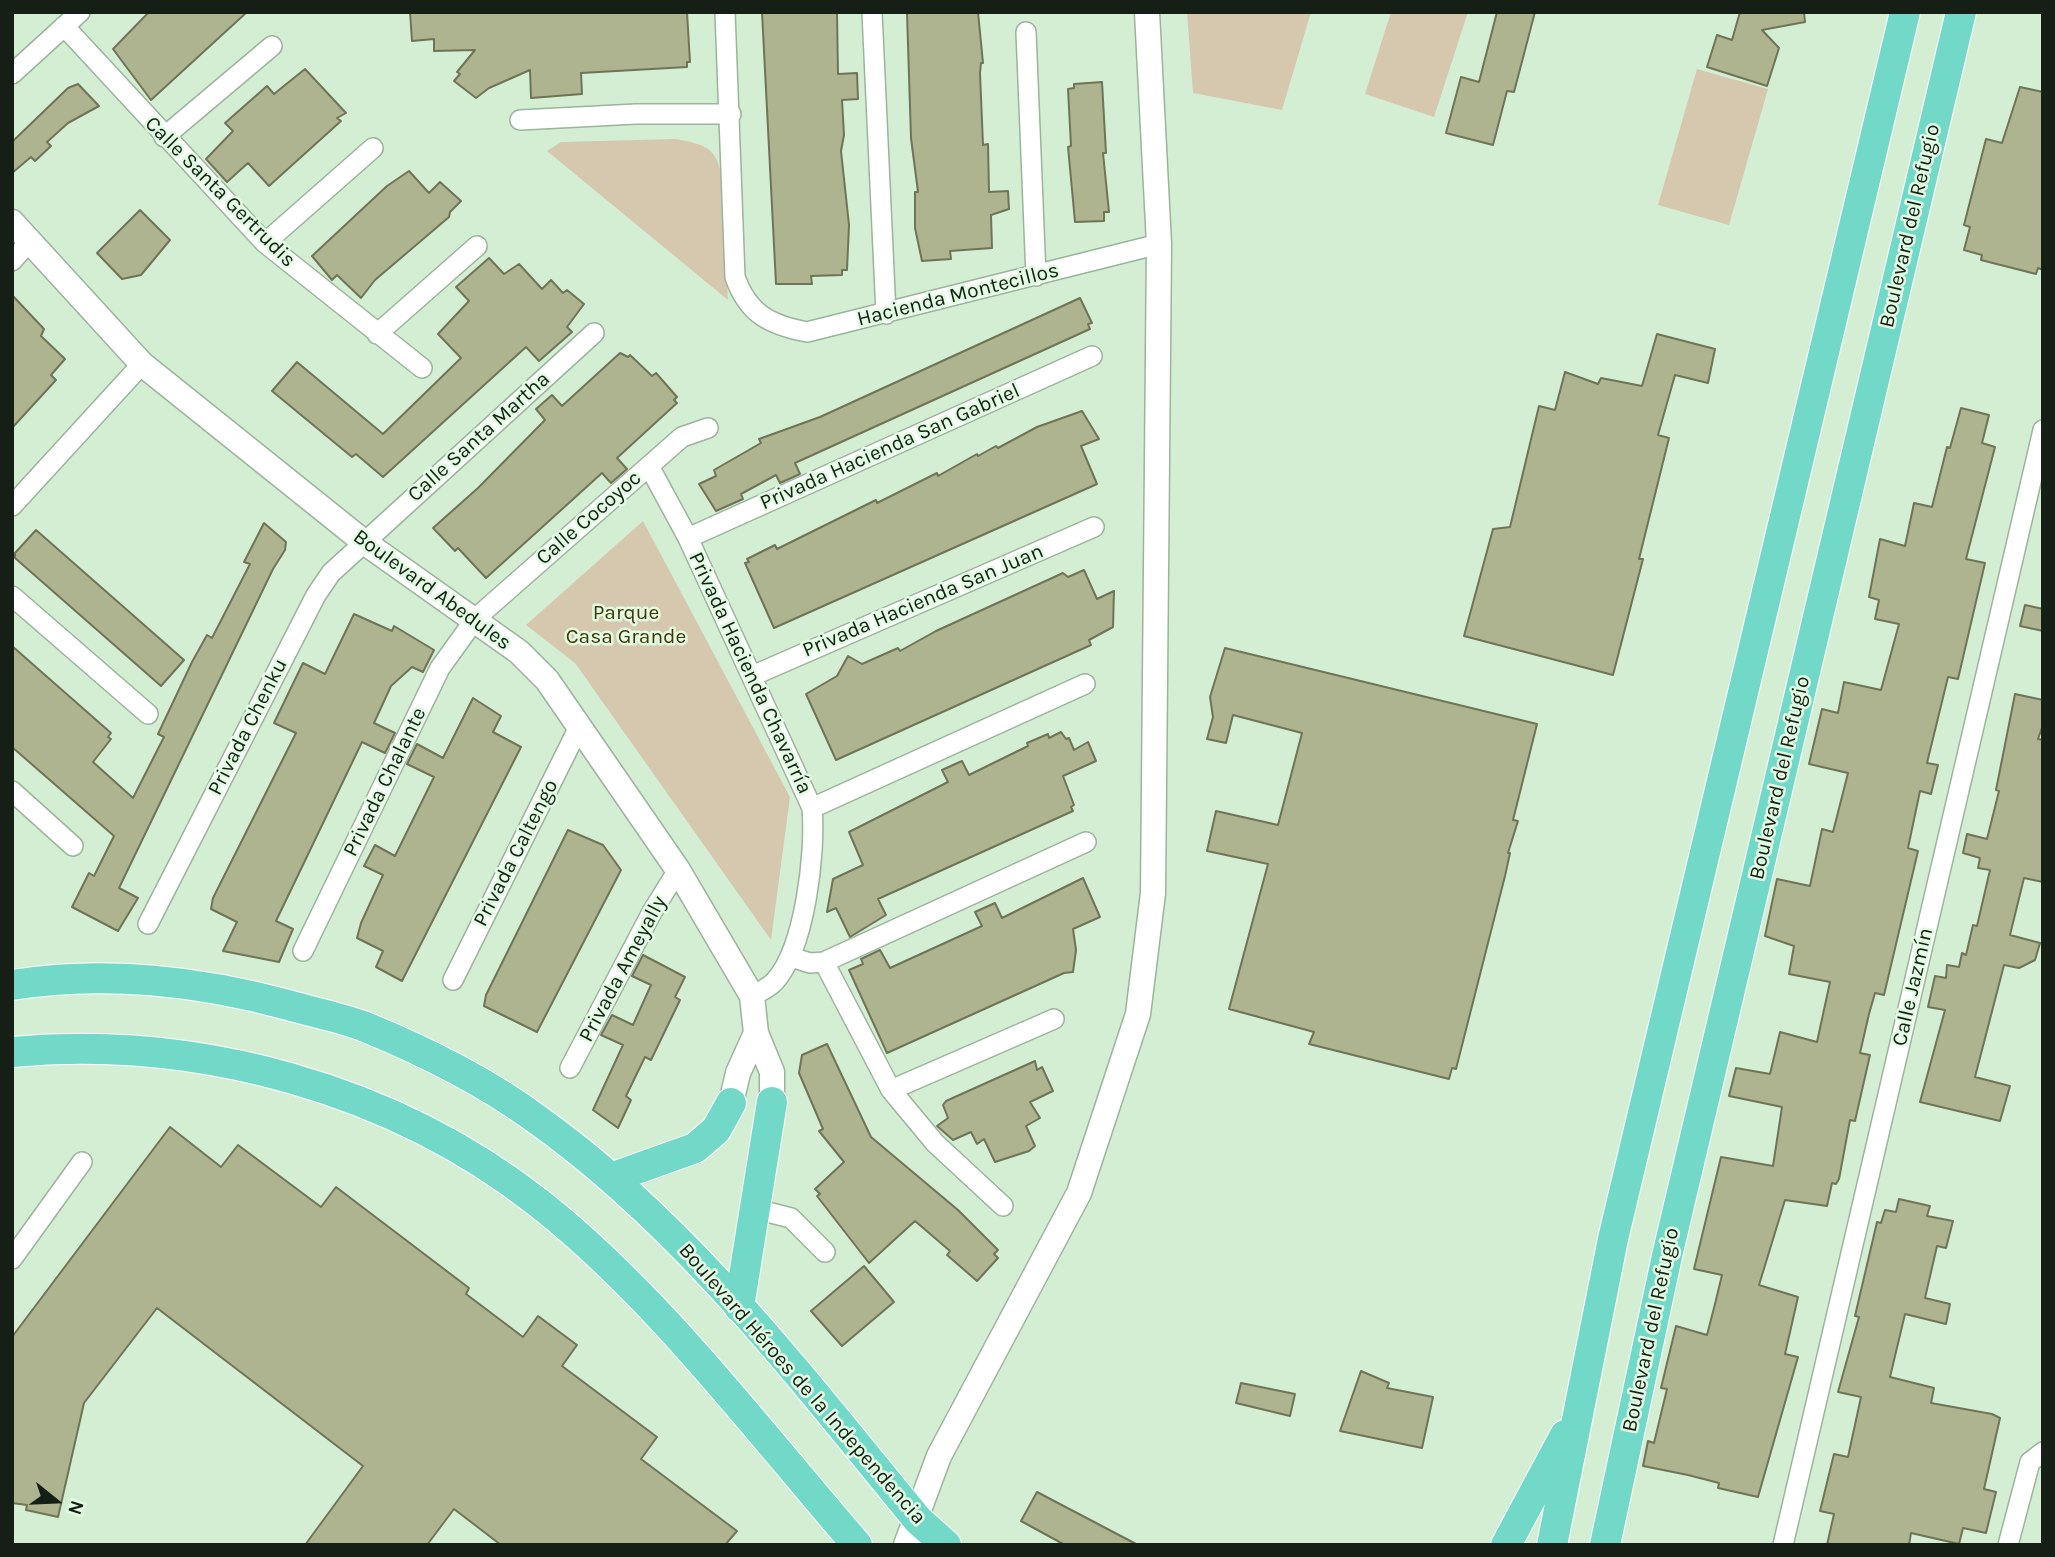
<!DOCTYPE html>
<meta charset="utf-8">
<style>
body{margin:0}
#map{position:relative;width:2055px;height:1557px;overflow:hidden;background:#d4eed4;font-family:Karla,sans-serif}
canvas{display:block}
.frame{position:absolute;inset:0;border:14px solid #161f16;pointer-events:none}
.north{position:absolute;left:21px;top:1466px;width:70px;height:70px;-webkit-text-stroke:5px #e1fce2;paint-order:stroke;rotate:108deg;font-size:19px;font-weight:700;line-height:28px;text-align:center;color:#161f16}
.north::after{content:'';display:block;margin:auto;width:24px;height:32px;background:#161f16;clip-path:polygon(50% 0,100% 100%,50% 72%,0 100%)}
</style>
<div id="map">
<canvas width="2055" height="1557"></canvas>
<div class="frame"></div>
<div class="north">N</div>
</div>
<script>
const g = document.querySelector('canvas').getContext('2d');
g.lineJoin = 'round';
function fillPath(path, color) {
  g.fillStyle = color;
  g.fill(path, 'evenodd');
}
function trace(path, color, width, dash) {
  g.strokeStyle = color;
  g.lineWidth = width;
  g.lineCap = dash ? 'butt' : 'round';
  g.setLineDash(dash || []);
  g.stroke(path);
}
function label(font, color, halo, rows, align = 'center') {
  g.font = font + ' Karla,sans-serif';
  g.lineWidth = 5;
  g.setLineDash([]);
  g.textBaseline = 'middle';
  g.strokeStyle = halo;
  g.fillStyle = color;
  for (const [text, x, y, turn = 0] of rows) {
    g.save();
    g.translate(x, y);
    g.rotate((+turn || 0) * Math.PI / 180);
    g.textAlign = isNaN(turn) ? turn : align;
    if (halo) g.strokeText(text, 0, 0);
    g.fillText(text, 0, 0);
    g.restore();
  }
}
const green = new Path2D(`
 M 1187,12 L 1311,12 L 1282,110 L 1193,93 Z
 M 1391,12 L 1468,12 L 1434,117 L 1365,94 Z
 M 1697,69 L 1768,89 L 1729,225 L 1658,205 Z
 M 676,139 C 689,142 705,143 714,155 C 729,174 727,272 728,300 L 547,151 L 561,142 Z
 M 643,521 L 790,797 L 771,940 L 575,663 L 526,625 Z`);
const building = new Path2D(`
 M 149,12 L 247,12 L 151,100 L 113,49 Z
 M 410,12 L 687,12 L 690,62 L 687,62 L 687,67 L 581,73 L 582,94 L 531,98 L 530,70 L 489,88 L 476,98 L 454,81 L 460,74 L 457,72 L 475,50 L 434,51 L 434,39 L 412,41 Z
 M 762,12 L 837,12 L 838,74 L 857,73 L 858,99 L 842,100 L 844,135 L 841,151 L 849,225 L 847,270 L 842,270 L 842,275 L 811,276 L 812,284 L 776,284 Z
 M 978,12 L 983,63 L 981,63 L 980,73 L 983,145 L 988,144 L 989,192 L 1008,191 L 1009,209 L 991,215 L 992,248 L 950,251 L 951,259 L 922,261 L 915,228 L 915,192 L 918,192 L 911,138 L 907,13 Z
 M 1497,12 L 1535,12 L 1514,92 L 1507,91 L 1493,145 L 1446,133 L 1461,77 L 1479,82 Z
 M 1740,12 L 1804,12 L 1805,22 L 1762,30 L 1779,48 L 1767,86 L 1707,67 L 1717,35 L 1732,40 Z
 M 305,69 L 346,113 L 337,118 L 341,121 L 269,186 L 248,163 L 227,182 L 206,159 L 233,131 L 225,123 L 267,86 L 274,94 Z
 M 1102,82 L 1106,153 L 1103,153 L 1109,212 L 1104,212 L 1104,221 L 1075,222 L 1068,147 L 1071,146 L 1068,89 L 1074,88 L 1074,84 Z
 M 78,84 L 99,106 L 68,123 L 47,142 L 51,146 L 35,161 L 31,157 L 12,173 L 12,142 L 68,88 Z
 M 2020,87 L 2043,92 L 2043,270 L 2038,268 L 2036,274 L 1981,260 L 1982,255 L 1964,250 L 1970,227 L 1964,225 L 1986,139 L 2002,143 Z
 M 409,171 L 429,193 L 440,182 L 461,201 L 450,212 L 449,217 L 375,280 L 361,298 L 337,275 L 332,280 L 312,256 L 387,186 Z
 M 140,210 L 170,240 L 141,275 L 122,279 L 97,253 Z
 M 489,258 L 504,274 L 519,264 L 542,289 L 551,280 L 563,293 L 567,290 L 584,304 L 567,327 L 572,332 L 539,361 L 526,347 L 383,477 L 356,454 L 352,457 L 272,391 L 297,362 L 383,434 L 461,358 L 438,334 L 469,301 L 456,287 Z
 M 12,295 L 44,329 L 41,336 L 65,359 L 51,375 L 56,380 L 12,428 Z
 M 1080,298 L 1092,323 L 1088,324 L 1090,329 L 795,463 L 800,474 L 780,483 L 776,475 L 741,494 L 743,499 L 716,511 L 699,484 L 716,476 L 714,470 L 761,443 L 759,439 L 820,417 Z
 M 1657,334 L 1715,349 L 1708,383 L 1675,375 L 1658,435 L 1669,438 L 1639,559 L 1643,559 L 1613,675 L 1464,636 L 1493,529 L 1510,527 L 1539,406 L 1555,410 L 1565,372 L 1598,384 L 1601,378 L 1642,386 Z
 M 620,353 L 628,357 L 630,355 L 652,376 L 656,373 L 677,397 L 674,400 L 677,403 L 617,458 L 627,469 L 611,483 L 602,473 L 486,578 L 458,548 L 455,551 L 433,528 L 478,488 L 545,420 L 536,409 L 552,395 L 562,406 Z
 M 1961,408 L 1989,415 L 1982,443 L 1995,447 L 1966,559 L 1985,563 L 1958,679 L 1948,677 L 1927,763 L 1938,765 L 1931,794 L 1920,791 L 1908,848 L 1918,851 L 1884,995 L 1875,993 L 1869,1014 L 1860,1053 L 1870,1055 L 1855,1121 L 1850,1120 L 1839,1179 L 1836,1184 L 1832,1183 L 1827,1206 L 1785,1200 L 1759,1285 L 1798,1297 L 1785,1354 L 1798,1357 L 1758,1497 L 1718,1488 L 1719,1483 L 1688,1475 L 1643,1466 L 1648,1441 L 1654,1443 L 1667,1389 L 1661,1388 L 1676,1326 L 1707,1335 L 1715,1304 L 1722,1275 L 1694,1269 L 1721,1157 L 1773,1166 L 1782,1107 L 1729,1096 L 1736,1068 L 1770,1074 L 1780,1032 L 1817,1042 L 1830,982 L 1789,974 L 1794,946 L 1765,936 L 1777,879 L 1810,886 L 1822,829 L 1833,832 L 1848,773 L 1809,764 L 1822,709 L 1838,713 L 1844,682 L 1881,690 L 1899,624 L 1875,619 L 1879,600 L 1869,597 L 1880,539 L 1905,546 L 1914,503 L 1932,507 L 1947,447 L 1950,448 Z
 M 1082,411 L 1099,439 L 1081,446 L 1097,484 L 774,628 L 745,563 L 749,562 L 747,559 L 775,545 L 777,549 L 876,500 L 877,503 L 937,473 L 938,476 L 977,454 L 978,456 L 996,446 L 998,448 L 1037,427 Z
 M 264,523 L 286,542 L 285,550 L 273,569 L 119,888 L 138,898 L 118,931 L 72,907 L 89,873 L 94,876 L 114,836 L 12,747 L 12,646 L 111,733 L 108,737 L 111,739 L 93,762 L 133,798 L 164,737 L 158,734 L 192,662 L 207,635 L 212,638 L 250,564 L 244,562 Z
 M 36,530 L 184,660 L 161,686 L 15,558 L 15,553 Z
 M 1084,570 L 1097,599 L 1114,591 L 1113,627 L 1089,640 L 1091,645 L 836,760 L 806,694 L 837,676 L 848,656 L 862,664 L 898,648 L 900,651 L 936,631 L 1063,573 L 1068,577 Z
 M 2025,605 L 2043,609 L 2043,631 L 2020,626 Z
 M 354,614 L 392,631 L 394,626 L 434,650 L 423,672 L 412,667 L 391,686 L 374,723 L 395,733 L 385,753 L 362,742 L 276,921 L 293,929 L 279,962 L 223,951 L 237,922 L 211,909 L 213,898 L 296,733 L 274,723 L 303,663 L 325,674 Z
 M 1225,648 L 1537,724 L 1513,820 L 1518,821 L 1508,853 L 1510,853 L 1505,876 L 1456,1069 L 1452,1068 L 1449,1079 L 1309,1044 L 1314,1032 L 1229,1009 L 1268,864 L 1207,851 L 1216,811 L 1278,825 L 1302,733 L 1233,715 L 1226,743 L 1207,739 L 1213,717 L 1210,697 Z
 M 2015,694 L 2043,700 L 2043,725 L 2038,739 L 2043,740 L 2043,882 L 2024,878 L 2010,935 L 2040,943 L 2035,960 L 2019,968 L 2004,965 L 1975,1077 L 2010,1086 L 2000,1121 L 1920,1102 L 1945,1010 L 1928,1007 L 1935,976 L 1946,978 L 1947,965 L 1959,967 L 1962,953 L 1966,955 L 1973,925 L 1977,926 L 1990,870 L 1978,868 L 1980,858 L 1963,853 L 1967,834 L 1987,839 L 1999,791 L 1996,790 Z
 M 473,698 L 501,716 L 493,732 L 521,747 L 402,981 L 376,967 L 383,951 L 357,938 L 361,923 L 383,875 L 364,866 L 375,845 L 395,856 L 434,777 L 407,764 L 417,744 L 443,758 Z
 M 1061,732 L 1066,739 L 1069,738 L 1074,750 L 1088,742 L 1096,761 L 1063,776 L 1074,805 L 1071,807 L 1073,811 L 878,899 L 886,915 L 850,937 L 836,908 L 827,912 L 833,879 L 863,865 L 849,832 L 948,782 L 942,770 L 962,761 L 969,775 L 1028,746 L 1027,743 L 1048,734 L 1049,738 Z
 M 568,830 L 603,845 L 621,870 L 537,1032 L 484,1006 L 486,995 Z
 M 1083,878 L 1100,917 L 1073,929 L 1076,950 L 1073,972 L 1064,973 L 887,1053 L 849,970 L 863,964 L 861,959 L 880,950 L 890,968 L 982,926 L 975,912 L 995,903 L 1002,918 Z
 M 643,955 L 685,977 L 675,997 L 680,1000 L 651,1060 L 645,1057 L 626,1096 L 631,1100 L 618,1128 L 593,1110 L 623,1045 L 601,1035 L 612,1015 L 633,1025 L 651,985 L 632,976 Z
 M 827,1044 L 871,1137 L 958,1210 L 998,1250 L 994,1254 L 998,1258 L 977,1281 L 947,1255 L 950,1251 L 915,1221 L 869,1263 L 817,1196 L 820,1194 L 815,1189 L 844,1162 L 819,1131 L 823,1129 L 799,1073 L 802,1055 Z
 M 1035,1061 L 1037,1070 L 1042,1067 L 1053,1091 L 1030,1102 L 1040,1118 L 1026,1126 L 1035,1146 L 1029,1151 L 995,1162 L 984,1139 L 977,1144 L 971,1132 L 953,1140 L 937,1126 L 948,1118 L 943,1105 L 946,1101 Z
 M 170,1127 L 221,1167 L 238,1145 L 321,1207 L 336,1187 L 469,1288 L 466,1294 L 523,1337 L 538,1316 L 577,1345 L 562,1366 L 657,1437 L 641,1459 L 737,1531 L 725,1545 L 501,1545 L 454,1509 L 427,1545 L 305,1545 L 363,1466 L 157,1308 L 84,1403 L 58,1517 L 26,1510 L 27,1505 L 12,1503 L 12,1337 Z
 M 1899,1199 L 1930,1206 L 1927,1216 L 1953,1221 L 1946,1248 L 1937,1246 L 1925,1298 L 1950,1304 L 1946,1324 L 1905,1314 L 1890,1377 L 1934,1388 L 1931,1403 L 1992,1414 L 2000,1418 L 1984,1489 L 1996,1492 L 1986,1533 L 1963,1528 L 1959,1544 L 1911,1533 L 1909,1545 L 1827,1545 L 1834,1514 L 1820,1511 L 1834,1454 L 1848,1457 L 1861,1397 L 1838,1392 L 1859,1317 L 1855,1316 L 1877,1222 L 1881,1223 L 1885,1210 L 1896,1212 Z
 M 864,1266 L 894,1302 L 842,1346 L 811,1311 Z
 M 1361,1371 L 1389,1383 L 1387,1388 L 1433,1397 L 1422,1448 L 1340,1431 Z
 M 1241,1383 L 1295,1394 L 1290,1416 L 1236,1403 Z
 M 1037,1492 L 1138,1545 L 1065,1545 L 1021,1521 Z`);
const minor = new Path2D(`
 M 725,12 L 735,277 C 748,314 770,325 807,332 L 1159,244
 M 872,12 L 886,314
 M 64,26 L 265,243 L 422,368
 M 1026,32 L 1036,276
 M 12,74 L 80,12
 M 520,120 L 636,114 L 731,114
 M 164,137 L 272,46
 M 265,243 L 373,148
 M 12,261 L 30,241
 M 377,334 L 477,246
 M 649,466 L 688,538 L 812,808 C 816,852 805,948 775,981 C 769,988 759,992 752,996
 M 12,506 L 142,364
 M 688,538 L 1092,356
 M 12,596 L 148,714
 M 752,676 L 1094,527
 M 12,791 L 73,846
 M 812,808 L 1085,684
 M 148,924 L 316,595 L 331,573 L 594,333
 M 303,951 L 440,668 L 476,618 L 682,437 L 708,428
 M 791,957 L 810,963 L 824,962 L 1086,842
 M 824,962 L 891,1090 L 935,1143 L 1003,1206
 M 453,980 L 579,727
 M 570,1068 L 652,912 L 678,870
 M 891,1090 L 1054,1019
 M 752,1208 L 791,1218 L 825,1252
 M 12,1259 L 82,1162
 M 1783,1545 L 2043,430
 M 2008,1545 L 2030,1462 L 2043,1452`);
const tertiary = new Path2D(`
 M 12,222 L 142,364 L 364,542 L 519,652 L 547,680 L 678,870 L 752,996 L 756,1033 L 772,1072 L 772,1102
 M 731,1103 L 738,1073 L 756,1033
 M 906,1545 L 939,1456 L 1079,1193 L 1138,1014 L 1153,893 L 1159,244 L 1147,12`);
const primary = new Path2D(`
 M 12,985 C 103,970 200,981 288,1005 C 312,1012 339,1017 363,1026 C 422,1050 483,1080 535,1118 C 686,1225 801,1378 918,1520 L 946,1545
 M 12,1052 C 197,1035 393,1088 540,1204 C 658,1297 758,1431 857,1545
 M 611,1178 L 695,1148 L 716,1130 L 731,1103
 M 739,1307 L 772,1102
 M 1506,1545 L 1565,1435
 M 1552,1545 L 1613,1239 L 1905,12
 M 1605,1545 L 1667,1256 L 1961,12`);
const streetNames = [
 ["Calle Santa Gertrudis",220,192,45],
 ["Boulevard del Refugio",1910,226,-77],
 ["Hacienda Montecillos",958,295,-14],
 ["Calle Santa Martha",479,437,-42],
 ["Privada Hacienda San Gabriel",890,447,-24],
 ["Calle Cocoyoc",589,518,-41],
 ["Boulevard Abedules",432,590,36],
 ["Privada Hacienda San Juan",923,601,-23],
 ["Privada Hacienda Chavarría",750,673,65],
 ["Privada Chenku",248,727,-63],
 ["Boulevard del Refugio",1780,778,-77],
 ["Privada Chalante",385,782,-64],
 ["Privada Caltengo",516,853,-63],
 ["Privada Ameyally",623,969,-62],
 ["Calle Jazmín",1913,987,-77],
 ["Boulevard del Refugio",1651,1330,-78],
 ["Boulevard Héroes de la Independencia",802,1384,49]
];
const parkNames = [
 ["Parque",626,613],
 ["Casa Grande",626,637]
];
fillPath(green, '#d5c8af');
fillPath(building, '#aeb48f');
trace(building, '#6f7456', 2);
trace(minor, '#9bb49b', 22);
trace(tertiary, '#9bb49b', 27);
trace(primary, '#fff', 32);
trace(minor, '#fff', 19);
trace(tertiary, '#fff', 24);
trace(primary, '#72d8c8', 30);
label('21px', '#161f16', '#e1fce2', streetNames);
label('21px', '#473405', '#e1fce2', parkNames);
</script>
